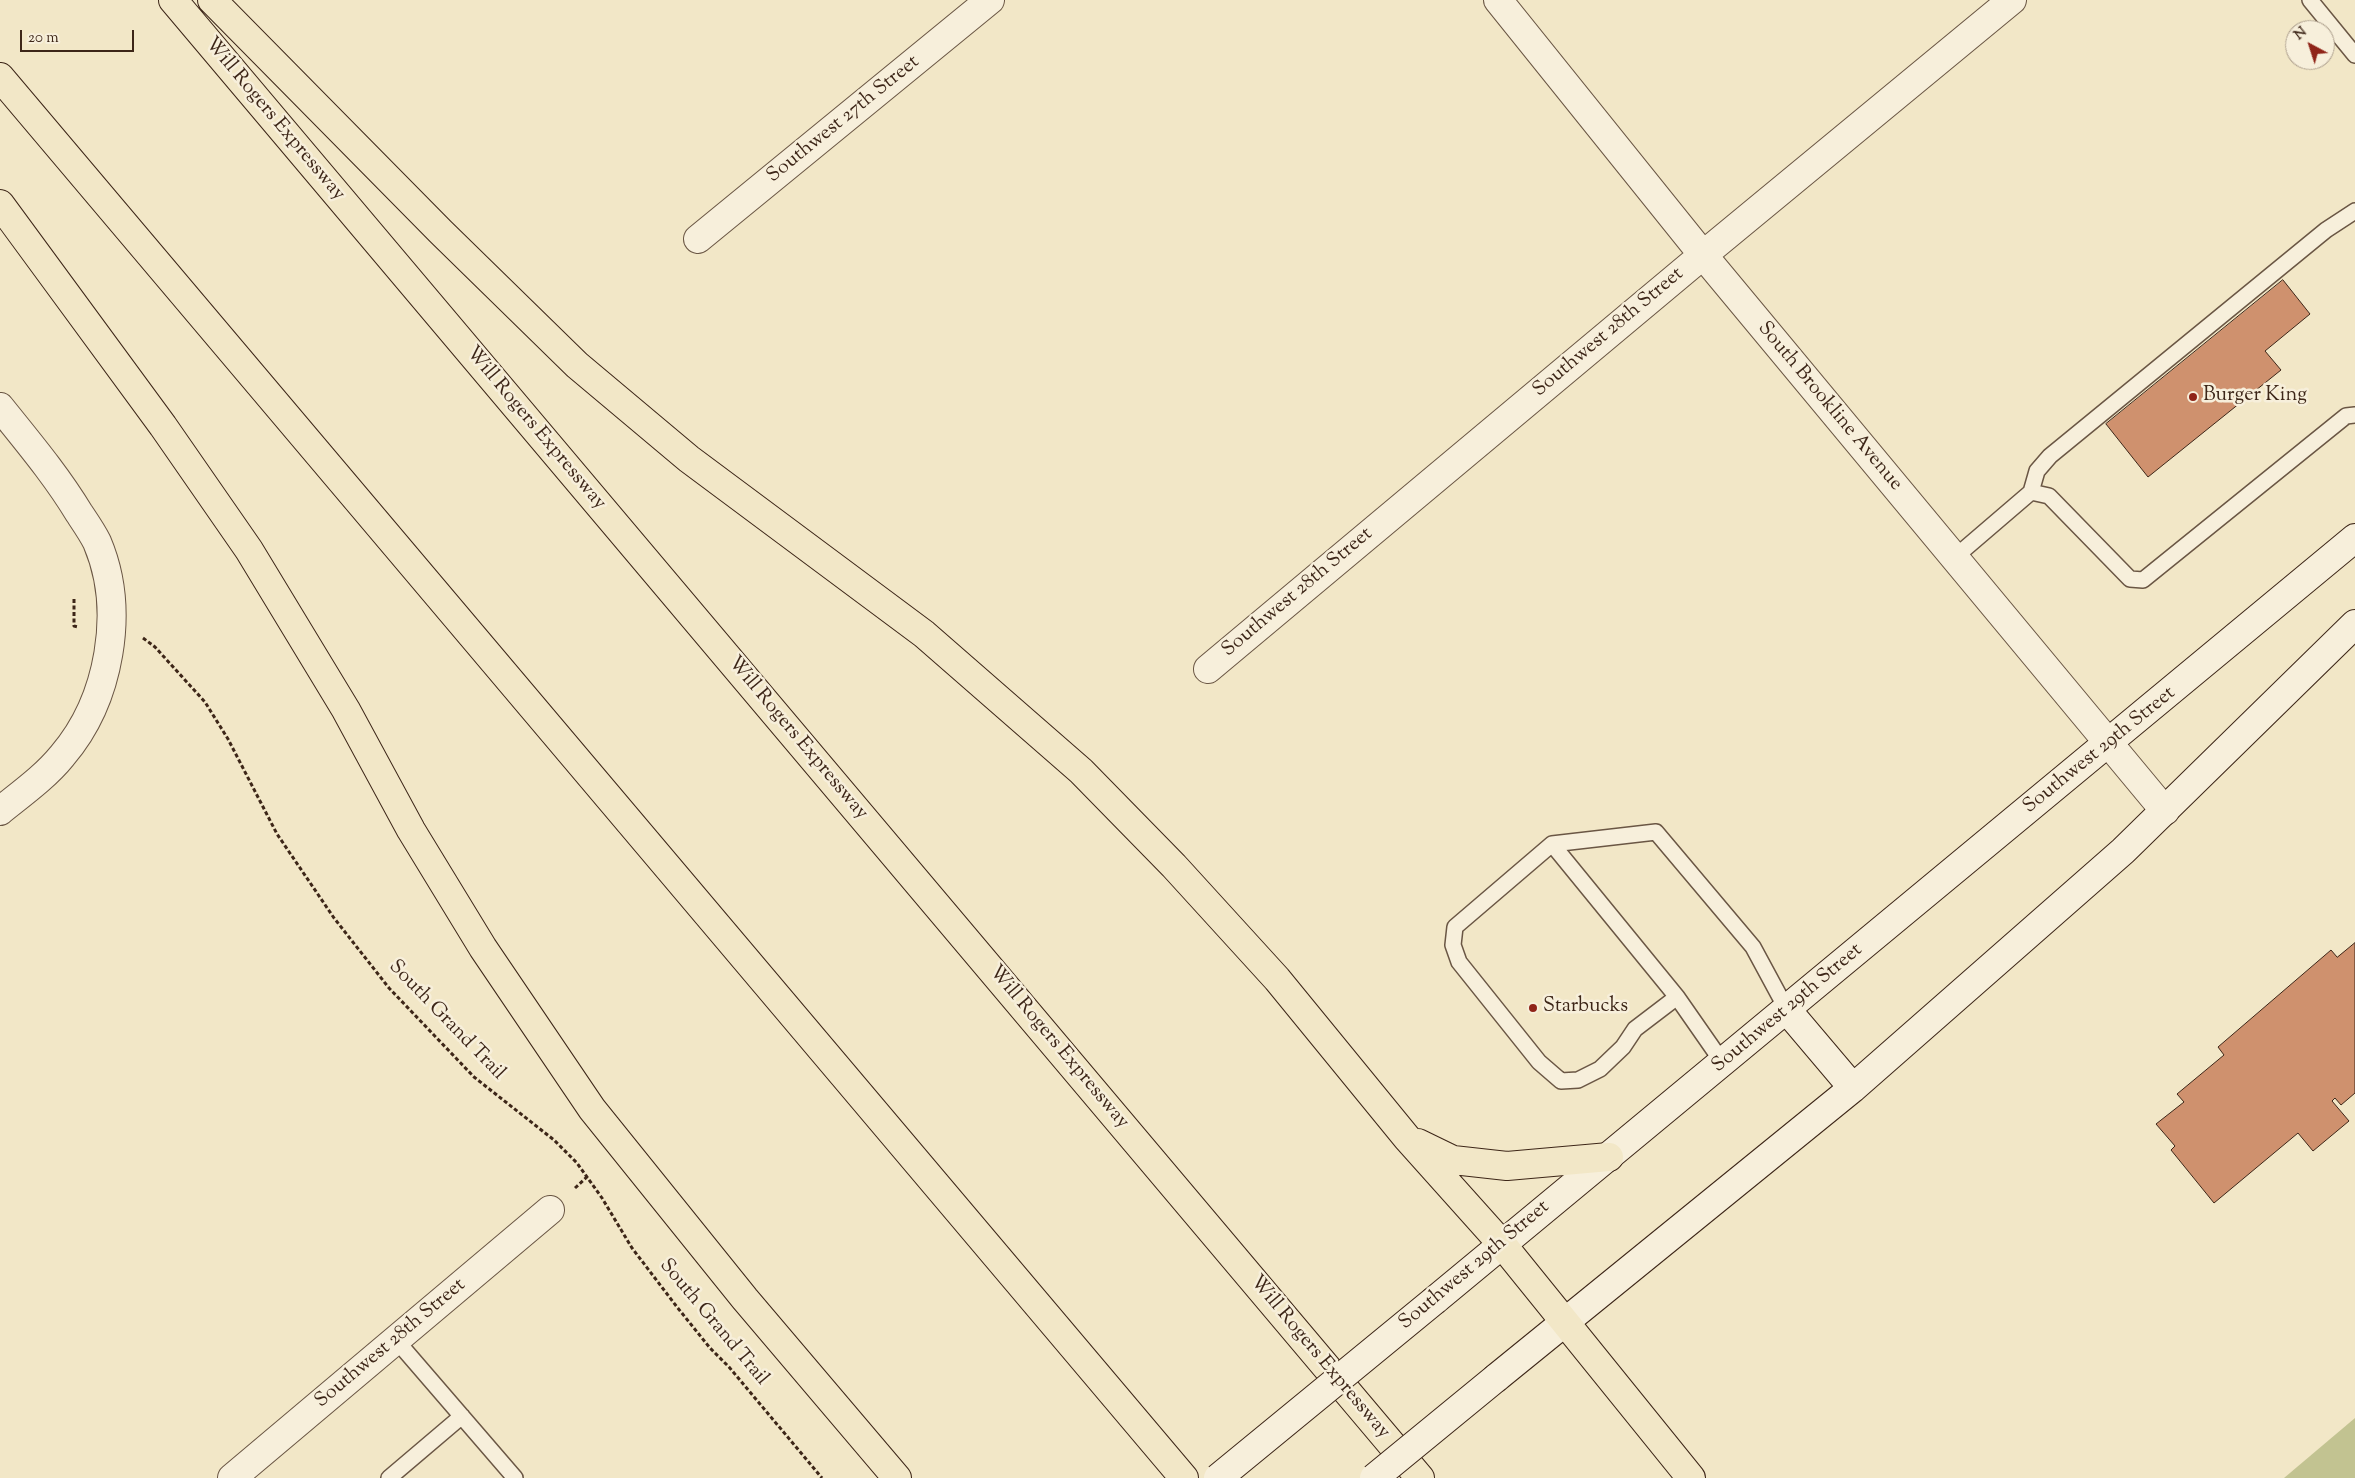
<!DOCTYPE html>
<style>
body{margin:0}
#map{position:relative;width:2355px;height:1478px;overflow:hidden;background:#f2e7c7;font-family:"Sorts Mill Goudy",serif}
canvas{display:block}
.north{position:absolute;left:2285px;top:20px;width:50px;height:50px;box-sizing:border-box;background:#f7efdb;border:1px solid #ad9f8d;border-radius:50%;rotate:320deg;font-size:14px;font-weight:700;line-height:20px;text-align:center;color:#3d2618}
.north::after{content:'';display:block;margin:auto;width:18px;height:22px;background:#8f2418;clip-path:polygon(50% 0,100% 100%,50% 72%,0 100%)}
.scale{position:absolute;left:20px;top:30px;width:114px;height:22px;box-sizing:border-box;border:2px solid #3d2618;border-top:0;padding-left:6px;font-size:15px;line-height:18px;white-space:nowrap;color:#3d2618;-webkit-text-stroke:4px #f7efdb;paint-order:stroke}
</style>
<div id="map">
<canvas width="2355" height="1478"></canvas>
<div class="north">N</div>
<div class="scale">20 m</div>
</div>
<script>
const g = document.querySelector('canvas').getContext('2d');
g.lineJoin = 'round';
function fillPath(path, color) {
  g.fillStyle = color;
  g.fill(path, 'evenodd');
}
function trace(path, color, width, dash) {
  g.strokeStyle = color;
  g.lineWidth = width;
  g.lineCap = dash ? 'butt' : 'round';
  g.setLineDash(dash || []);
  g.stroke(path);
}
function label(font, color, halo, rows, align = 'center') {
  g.font = font + ' "Sorts Mill Goudy",serif';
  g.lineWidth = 5;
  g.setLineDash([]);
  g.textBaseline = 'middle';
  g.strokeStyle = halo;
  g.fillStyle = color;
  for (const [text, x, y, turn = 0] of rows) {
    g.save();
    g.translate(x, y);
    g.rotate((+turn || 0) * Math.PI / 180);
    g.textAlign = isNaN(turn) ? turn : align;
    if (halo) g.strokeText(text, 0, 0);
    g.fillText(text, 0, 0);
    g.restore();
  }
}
const green = new Path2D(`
 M 2355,1418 L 2355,1478 L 2284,1478 Z`);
const building = new Path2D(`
 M 2283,280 L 2310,314 L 2265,351 L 2281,370 L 2148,477 L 2106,424 Z
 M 2355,943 L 2355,1093 L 2341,1105 L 2335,1098 L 2332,1101 L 2349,1121 L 2313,1151 L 2298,1133 L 2214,1203 L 2171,1150 L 2175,1146 L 2156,1124 L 2184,1102 L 2177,1094 L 2224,1055 L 2218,1047 L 2331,950 L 2337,957 Z`);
const path = new Path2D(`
 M 74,599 L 74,626 L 78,627
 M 143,638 L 155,647 L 205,702 L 228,739 L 277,834 L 334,918 L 389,988 L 474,1077 L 554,1140 L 577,1163 L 602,1198 L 632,1248 L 677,1307 L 710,1348 L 729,1367 L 822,1478
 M 575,1188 L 588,1176`);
const service = new Path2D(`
 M 2310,0 L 2355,55
 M 2031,492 L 2037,471 L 2050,456 L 2326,230 L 2355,211
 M 1954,558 L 2031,492 L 2049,496 L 2130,579 L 2143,580 L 2346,416 L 2355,415
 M 1552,844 L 1677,997 L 1723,1063
 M 1677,997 L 1635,1029 L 1623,1047 L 1600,1069 L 1578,1080 L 1561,1081 L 1539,1062 L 1459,962 L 1453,945 L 1455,927 L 1552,844 L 1656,832 L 1753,947 L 1787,1010
 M 396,1340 L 515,1478
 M 389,1478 L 462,1416`);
const minor = new Path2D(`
 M 1498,0 L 1703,255 L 2165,811
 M 698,239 L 990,0
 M 0,407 C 28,442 56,475 79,513 C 85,522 92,532 97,542 C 126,610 110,700 62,756 C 45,777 21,794 0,811
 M 1208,669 L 1703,255 L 2012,0
 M 232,1478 L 550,1210`);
const secondary = new Path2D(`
 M 1787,1010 L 1853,1088
 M 1435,1300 L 2355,538
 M 1496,1378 L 1853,1088 L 2123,851 L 2355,624`);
const motorway = new Path2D(`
 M 173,0 L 1420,1478
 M 212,0 L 441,232 L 577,365 L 689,459 L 924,634 L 1081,771 L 1174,866 L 1277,979 L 1407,1138 L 1501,1243 L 1691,1478
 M 0,77 L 1184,1478
 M 0,204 L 163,426 L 249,550 L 346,710 L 411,830 L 483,948 L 592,1109 L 745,1299 L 897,1478
 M 1418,1143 L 1453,1160 L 1507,1166 L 1609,1157`);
const secondaryBridge = new Path2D(`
 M 1218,1478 L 1435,1300
 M 1374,1478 L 1496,1378`);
const markers = [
 [2193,397,5,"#8f2418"],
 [1533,1008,5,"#8f2418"]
];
const streetNames = [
 ["Will Rogers Expressway",274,120,50],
 ["Southwest 27th Street",844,120,-39],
 ["Southwest 28th Street",1609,333,-40],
 ["South Brookline Avenue",1829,407,50],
 ["Will Rogers Expressway",535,429,50],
 ["Southwest 28th Street",1298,593,-40],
 ["Will Rogers Expressway",797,739,50],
 ["Southwest 29th Street",2100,751,-39],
 ["Southwest 29th Street",1788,1009,-40],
 ["South Grand Trail",446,1021,46],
 ["Will Rogers Expressway",1058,1048,50],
 ["Southwest 29th Street",1475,1266,-40],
 ["South Grand Trail",713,1323,50],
 ["Southwest 28th Street",391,1344,-40],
 ["Will Rogers Expressway",1319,1358,50]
];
const poiNames = [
 ["Burger King",2203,397],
 ["Starbucks",1543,1008]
];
fillPath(green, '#c2c391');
fillPath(building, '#cf916e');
trace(building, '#3d2618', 1);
trace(service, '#6a5644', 18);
trace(minor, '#6a5644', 30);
trace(secondary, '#3d2618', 30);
trace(motorway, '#3d2618', 30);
trace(path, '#3d2618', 3, [4, 2.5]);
trace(service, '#f7efdb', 15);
trace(minor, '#f7efdb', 28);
trace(secondary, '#f7efdb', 28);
trace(motorway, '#f2e7c7', 28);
trace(secondaryBridge, '#3d2618', 30, []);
trace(secondaryBridge, '#f7efdb', 28);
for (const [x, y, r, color] of markers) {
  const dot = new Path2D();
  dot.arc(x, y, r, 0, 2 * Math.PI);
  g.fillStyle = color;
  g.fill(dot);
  trace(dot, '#f7efdb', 2);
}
label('20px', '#3d2618', '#f7efdb', streetNames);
label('20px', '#3d2618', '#f7efdb', poiNames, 'left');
</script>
